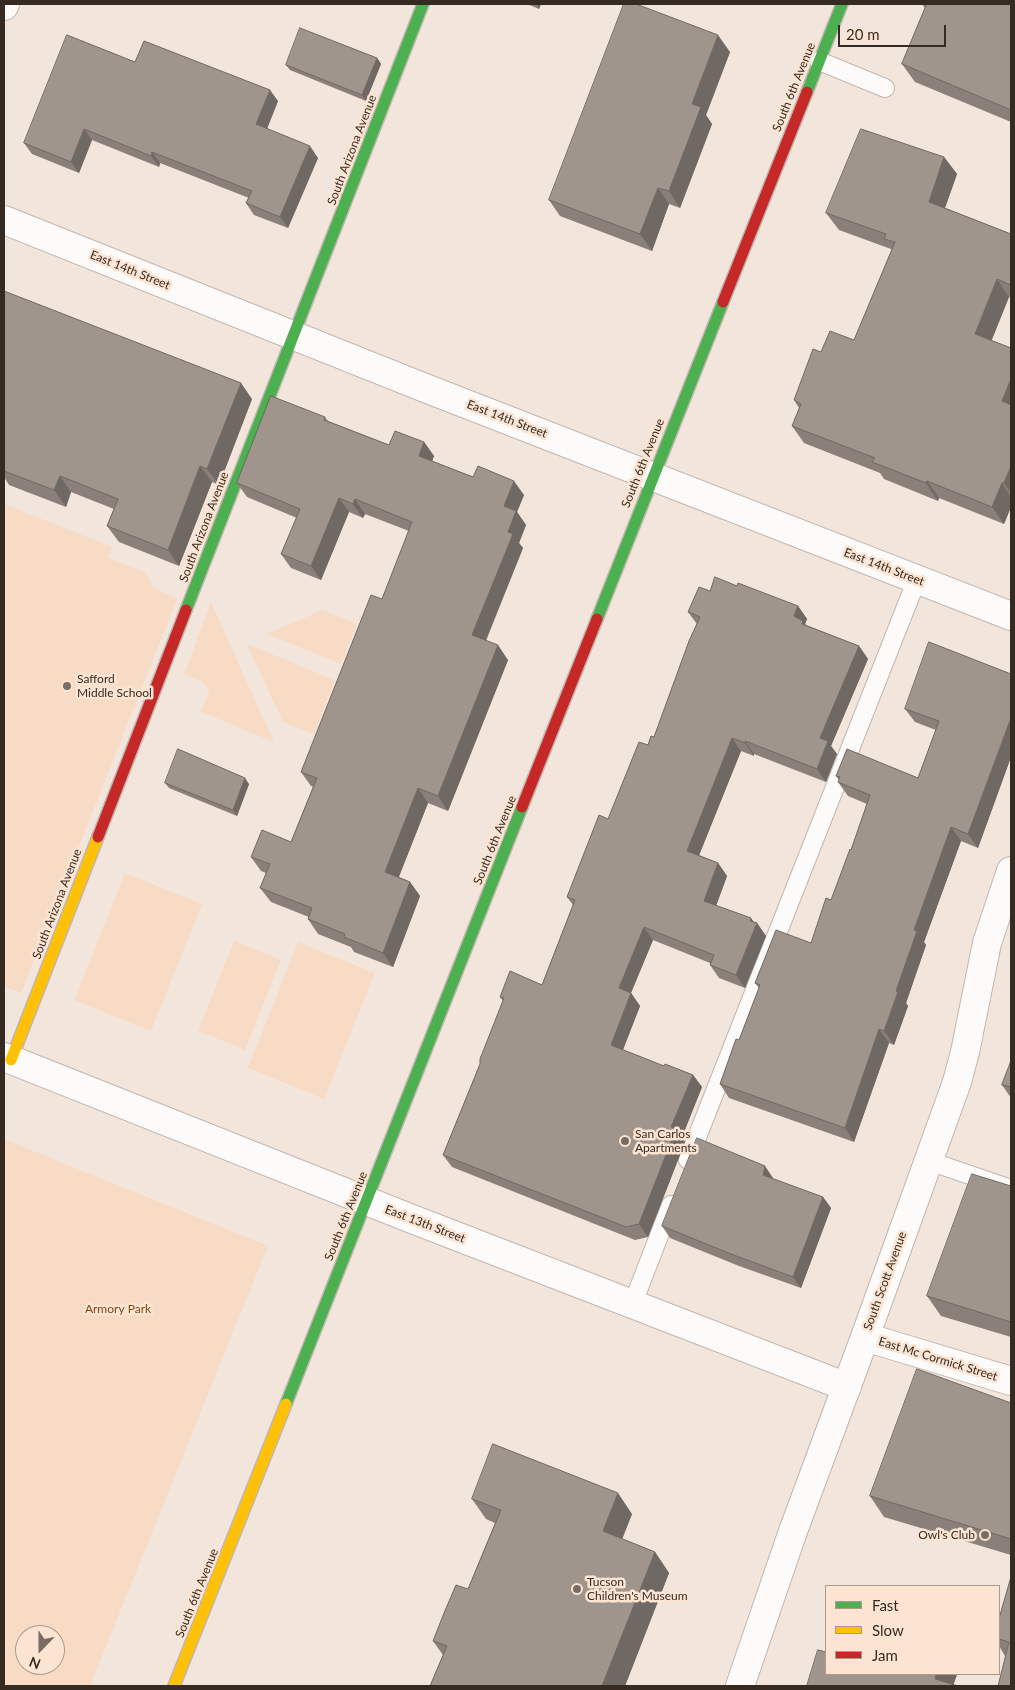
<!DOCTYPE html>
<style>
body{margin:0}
#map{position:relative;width:1015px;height:1690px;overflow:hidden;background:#f2e5dc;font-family:Lato,sans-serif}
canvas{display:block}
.frame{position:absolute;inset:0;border:5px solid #362b23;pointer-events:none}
.legend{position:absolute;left:825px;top:1585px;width:175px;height:90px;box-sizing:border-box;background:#fce4d2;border:1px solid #ad9a8c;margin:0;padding:6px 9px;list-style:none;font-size:15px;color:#362b23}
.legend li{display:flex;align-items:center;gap:10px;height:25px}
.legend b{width:25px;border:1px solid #ad9a8c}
.north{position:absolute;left:15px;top:1625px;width:50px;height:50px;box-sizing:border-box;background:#fce4d2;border:1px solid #ad9a8c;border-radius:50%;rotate:202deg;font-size:14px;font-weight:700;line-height:20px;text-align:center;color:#362b23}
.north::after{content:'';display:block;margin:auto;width:18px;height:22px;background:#786c64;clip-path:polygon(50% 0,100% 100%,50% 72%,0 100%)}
.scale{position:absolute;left:838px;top:25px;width:108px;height:22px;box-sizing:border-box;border:2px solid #362b23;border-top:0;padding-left:6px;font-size:15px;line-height:18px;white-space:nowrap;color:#362b23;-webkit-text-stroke:4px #fce4d2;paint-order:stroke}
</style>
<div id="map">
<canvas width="1015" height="1690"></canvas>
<div class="frame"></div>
<ul class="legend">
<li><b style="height:6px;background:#4caf50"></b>Fast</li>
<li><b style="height:6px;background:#ffc107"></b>Slow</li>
<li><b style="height:6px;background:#c62828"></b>Jam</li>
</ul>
<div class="north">N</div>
<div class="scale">20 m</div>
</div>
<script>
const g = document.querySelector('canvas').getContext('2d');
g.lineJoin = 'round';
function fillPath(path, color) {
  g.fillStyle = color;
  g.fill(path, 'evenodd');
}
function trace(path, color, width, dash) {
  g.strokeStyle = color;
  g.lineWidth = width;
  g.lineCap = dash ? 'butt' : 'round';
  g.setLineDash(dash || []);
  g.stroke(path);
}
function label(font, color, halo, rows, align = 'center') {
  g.font = font + ' Lato,sans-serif';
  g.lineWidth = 5;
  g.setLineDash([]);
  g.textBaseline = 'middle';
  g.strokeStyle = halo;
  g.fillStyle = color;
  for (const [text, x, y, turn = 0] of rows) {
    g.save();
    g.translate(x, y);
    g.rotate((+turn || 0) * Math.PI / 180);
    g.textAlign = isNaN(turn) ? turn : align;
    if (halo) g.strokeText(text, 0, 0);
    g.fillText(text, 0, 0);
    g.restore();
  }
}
const green = new Path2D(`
 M 4,504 L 112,547 L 108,558 L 145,572 L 154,588 L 177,599 L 21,993 L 4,986 Z
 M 211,602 L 274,742 L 201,712 L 210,690 L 199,680 L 184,675 Z
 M 322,610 L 357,624 L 341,664 L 267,634 Z
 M 247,644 L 335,680 L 314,734 L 283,722 Z
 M 125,873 L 202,904 L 151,1031 L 74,1000 Z
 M 234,941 L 281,960 L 245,1050 L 198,1031 Z
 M 298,942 L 375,973 L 324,1099 L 248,1068 Z
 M 4,1139 L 268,1246 L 90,1686 L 4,1686 ZM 25,1635 L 55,1635 L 55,1665 L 25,1665 Z`);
const lane = new Path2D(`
 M 819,61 L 885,88
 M 688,1160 L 917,579
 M 929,1161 L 1011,1189
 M 633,1303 L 671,1205`);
const street = new Path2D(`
 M 4,6 L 5,4
 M 4,220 L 420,386 L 1011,616
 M 4,1057 L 412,1219 L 847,1387
 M 865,1337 L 1011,1381
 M 740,1686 L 792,1534 L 865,1337 L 957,1082 L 965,1052 L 987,943 L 1011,871`);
const fast = new Path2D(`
 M 807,92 L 842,4
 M 186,610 L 423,4
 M 597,619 L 723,302
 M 286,1404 L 522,807`);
const slow = new Path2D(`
 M 11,1060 L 98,837
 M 174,1686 L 286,1404`);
const jam = new Path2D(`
 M 723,302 L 807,92
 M 522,807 L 597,619
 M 98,837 L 186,610`);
const wall = new Path2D(`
 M 527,4 L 541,4 L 539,9 Z
 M 922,4 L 1011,4 L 1011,122 L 915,82 L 902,64 L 925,8 Z
 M 730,52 L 706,115 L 712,124 L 680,208 L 669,204 L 652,251 L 560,216 L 549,200 Z
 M 377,58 L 381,64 L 366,101 L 290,70 L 286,65 Z
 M 135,62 L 278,101 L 267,129 L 318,158 L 288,228 L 254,215 L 246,203 L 249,198 L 160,163 L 159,167 L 92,140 L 79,173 L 32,154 L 24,143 Z
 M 944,157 L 957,174 L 945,208 L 1011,234 L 1011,297 L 1009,297 L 991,341 L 1011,348 L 1011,507 L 1004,524 L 939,498 L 938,501 L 884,479 L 880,473 L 804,443 L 792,426 L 799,408 L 794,400 L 821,352 L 854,340 L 892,250 L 891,249 L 839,230 L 826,213 Z
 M 4,291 L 252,399 L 219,485 L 212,482 L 179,566 L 119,542 L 107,526 L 114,509 L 71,492 L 66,507 L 9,485 L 4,477 Z
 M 325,417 L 328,421 L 389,445 L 424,442 L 434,456 L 432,461 L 473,477 L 524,495 L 517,512 L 526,525 L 519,543 L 523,548 L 486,641 L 508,660 L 448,811 L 428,803 L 399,877 L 410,882 L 420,896 L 393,967 L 354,952 L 351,947 L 318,934 L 308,919 L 309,917 L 271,902 L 260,888 L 266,873 L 261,871 L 251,857 L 291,842 L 313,787 L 311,786 L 301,772 L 382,599 L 409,531 L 365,514 L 363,518 L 349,512 L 321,580 L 291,568 L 281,554 L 297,518 L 247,497 L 237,483 Z
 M 737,586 L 798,606 L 807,619 L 805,624 L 806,625 L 859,646 L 868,659 L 831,746 L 837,754 L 826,782 L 754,754 L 754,756 L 741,751 L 699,855 L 718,863 L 727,876 L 716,906 L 757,923 L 766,936 L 745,988 L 719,978 L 710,965 L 710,963 L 653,940 L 631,993 L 640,1006 L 623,1050 L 664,1066 L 693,1075 L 702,1087 L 682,1137 L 685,1142 L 648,1237 L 635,1240 L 452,1167 L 443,1155 L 480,1064 L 503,1001 L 500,997 L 542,985 L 573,905 L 567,897 L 648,745 L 654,737 L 697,624 L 688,612 L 710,591 Z
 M 1011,674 L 1011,757 L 978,848 L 961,841 L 924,942 L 926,945 L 906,1003 L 908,1006 L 894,1045 L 889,1043 L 854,1142 L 729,1098 L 720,1084 L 739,1040 L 759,988 L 755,983 L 811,943 L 831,900 L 851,850 L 867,804 L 848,796 L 838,782 L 839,780 L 836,776 L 918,778 L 936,730 L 915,722 L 905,709 Z
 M 165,783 L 249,784 L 237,816 L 169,788 Z
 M 1011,1061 L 1011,1098 L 1002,1085 Z
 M 773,1178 L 773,1179 L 823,1197 L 831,1208 L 801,1288 L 739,1266 L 670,1238 L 662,1226 Z
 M 1011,1186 L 1011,1337 L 941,1316 L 927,1296 Z
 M 1011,1403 L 1011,1555 L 884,1517 L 870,1496 Z
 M 472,1499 L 632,1514 L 622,1539 L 655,1552 L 669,1573 L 625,1686 L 430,1686 L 443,1655 L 433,1641 L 468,1589 L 495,1523 L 486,1519 Z
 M 1011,1577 L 1011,1686 L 1005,1656 L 999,1646 L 999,1619 Z`);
const shadedWall = new Path2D(`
 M 536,4 L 541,4 L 539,9 Z
 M 718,35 L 730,52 L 706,115 L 712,124 L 680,208 L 669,191 L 692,104 Z
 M 377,58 L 381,64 L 366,101 L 362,95 Z
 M 270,90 L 278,101 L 264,136 L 256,124 Z
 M 84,129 L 92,140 L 79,173 L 71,162 Z
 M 310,146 L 318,158 L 288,228 L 280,217 Z
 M 152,152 L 160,163 L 159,167 L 151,156 Z
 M 944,157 L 957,174 L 941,219 L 929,202 Z
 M 658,188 L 669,204 L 652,251 L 640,234 Z
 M 997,279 L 1009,297 L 987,352 L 975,334 Z
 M 1011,379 L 1011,414 L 1002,401 Z
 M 241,383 L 252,399 L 219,485 L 207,469 Z
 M 424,442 L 434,456 L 429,470 L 419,456 Z
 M 200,466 L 212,482 L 179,566 L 168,550 Z
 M 1011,466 L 1011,493 L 1004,483 Z
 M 60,476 L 71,492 L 66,507 L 54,490 Z
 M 514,481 L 524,495 L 517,512 L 526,525 L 519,543 L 523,548 L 482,649 L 472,635 L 508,532 L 504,506 Z
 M 927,481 L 939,498 L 938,501 L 926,483 Z
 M 1002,483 L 1011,497 L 1011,507 L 1004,524 L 992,507 Z
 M 339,498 L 349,512 L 321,580 L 311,566 Z
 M 355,499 L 365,514 L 363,518 L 353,504 Z
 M 798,606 L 807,619 L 805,624 L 812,634 L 794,616 Z
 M 498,645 L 508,660 L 448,811 L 438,796 Z
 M 859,646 L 868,659 L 831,746 L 837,754 L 826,782 L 817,769 L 820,738 Z
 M 1011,718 L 1011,757 L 978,848 L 968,834 Z
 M 732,738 L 741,751 L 696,863 L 687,851 Z
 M 745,741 L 754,754 L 754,756 L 745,743 Z
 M 245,778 L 249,784 L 237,816 L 233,810 Z
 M 418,788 L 428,803 L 395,886 L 385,872 Z
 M 951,827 L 961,841 L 924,942 L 926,945 L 906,1003 L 908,1006 L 894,1045 L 884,1031 L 914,930 Z
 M 718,863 L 727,876 L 713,914 L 704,901 Z
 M 410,882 L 420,896 L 393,967 L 383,953 Z
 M 751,918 L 756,925 L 757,923 L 766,936 L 745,988 L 736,975 Z
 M 644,927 L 653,940 L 628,1000 L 619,988 Z
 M 631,993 L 640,1006 L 620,1057 L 611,1045 Z
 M 879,1029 L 889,1043 L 854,1142 L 845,1128 Z
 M 693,1075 L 702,1087 L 682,1137 L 685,1142 L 648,1237 L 639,1224 L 671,1127 Z
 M 765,1166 L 773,1178 L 771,1186 L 763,1175 Z
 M 823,1197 L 831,1208 L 801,1288 L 793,1277 Z
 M 618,1493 L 632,1514 L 617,1552 L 603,1531 Z
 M 655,1552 L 669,1573 L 625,1686 L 602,1686 Z
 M 936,1674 L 956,1674 L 957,1675 L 953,1686 L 935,1679 Z`);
const building = new Path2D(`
 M 624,4 L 636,4 L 718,35 L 692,104 L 701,107 L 669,191 L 658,188 L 640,234 L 549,200 Z
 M 927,4 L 1011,4 L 1011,110 L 902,64 Z
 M 300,28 L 377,58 L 362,95 L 286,65 Z
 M 67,35 L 135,62 L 144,41 L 270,90 L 256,124 L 310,146 L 280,217 L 246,203 L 252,191 L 152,152 L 151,156 L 84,129 L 71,162 L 24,143 Z
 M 861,129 L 944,157 L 929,202 L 1011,234 L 1011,285 L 997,279 L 975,334 L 1011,348 L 1011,379 L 1002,401 L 1011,405 L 1011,466 L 1004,483 L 1002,483 L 992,507 L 927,481 L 926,483 L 872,462 L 875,458 L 792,426 L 801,404 L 794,400 L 813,349 L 821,352 L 830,331 L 854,340 L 895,242 L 884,239 L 886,234 L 826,213 Z
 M 4,291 L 241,383 L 207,469 L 200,466 L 168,550 L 107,526 L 118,499 L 60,476 L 54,490 L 4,471 Z
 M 271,396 L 325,417 L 324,420 L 389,445 L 395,431 L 424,442 L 419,456 L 473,477 L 478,466 L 514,481 L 504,506 L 516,511 L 508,532 L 513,534 L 472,635 L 498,645 L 438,796 L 418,788 L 385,872 L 410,882 L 383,953 L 344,937 L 345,934 L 308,919 L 312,908 L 260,888 L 270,864 L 251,857 L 262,830 L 291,842 L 317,778 L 301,772 L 371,595 L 382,599 L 412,522 L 355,499 L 353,504 L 339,498 L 311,566 L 281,554 L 300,509 L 237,483 Z
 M 715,577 L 737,586 L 738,583 L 798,606 L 794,616 L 803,621 L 802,624 L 859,646 L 820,738 L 828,741 L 817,769 L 745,741 L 745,743 L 732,738 L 687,851 L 718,863 L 704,901 L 751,918 L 750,921 L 757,923 L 736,975 L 710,965 L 714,955 L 644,927 L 619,988 L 631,993 L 611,1045 L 664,1066 L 665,1064 L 693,1075 L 671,1127 L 676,1129 L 639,1224 L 626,1227 L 443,1155 L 480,1064 L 480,1059 L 504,998 L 500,997 L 510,971 L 542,985 L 575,900 L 567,897 L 599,815 L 608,819 L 639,742 L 648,745 L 651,736 L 654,737 L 689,641 L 700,617 L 688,612 L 699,587 L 710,591 Z
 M 929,642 L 1011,674 L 1011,718 L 968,834 L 951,827 L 914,930 L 917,931 L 896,991 L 898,992 L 884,1031 L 879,1029 L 845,1128 L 720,1084 L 736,1039 L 739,1040 L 760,985 L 755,983 L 776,930 L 811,943 L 826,898 L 831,900 L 850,849 L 851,850 L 870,795 L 838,782 L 840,777 L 836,776 L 847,749 L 918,778 L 939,721 L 905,709 Z
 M 178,749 L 245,778 L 233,810 L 165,783 Z
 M 1011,1061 L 1011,1087 L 1002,1085 Z
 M 697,1138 L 765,1166 L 763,1175 L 823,1197 L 793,1277 L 731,1254 L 662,1226 Z
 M 972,1174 L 1011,1186 L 1011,1322 L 927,1296 Z
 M 917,1369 L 1011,1403 L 1011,1539 L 870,1496 Z
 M 493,1444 L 618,1493 L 603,1531 L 655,1552 L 602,1686 L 430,1686 L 447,1646 L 433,1641 L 444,1613 L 456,1585 L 468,1589 L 501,1510 L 472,1499 Z
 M 1011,1577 L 1011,1686 L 998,1686 L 1009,1642 L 999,1639 L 999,1619 Z
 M 818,1650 L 826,1652 L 826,1674 L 936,1674 L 935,1679 L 958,1686 L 807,1686 Z`);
const markers = [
 [67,686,5,"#786c64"],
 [625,1141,5,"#786c64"],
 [985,1535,5,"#786c64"],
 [577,1589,5,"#786c64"]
];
const streetNames = [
 ["South 6th Avenue",794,87,-68],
 ["South Arizona Avenue",352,150,-69],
 ["East 14th Street",130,270,22],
 ["East 14th Street",507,419,21],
 ["South 6th Avenue",643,463,-68],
 ["South Arizona Avenue",204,527,-69],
 ["East 14th Street",884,567,21],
 ["South 6th Avenue",495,840,-68],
 ["South Arizona Avenue",57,904,-69],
 ["South 6th Avenue",346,1216,-68],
 ["East 13th Street",425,1224,21],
 ["South Scott Avenue",885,1281,-70],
 ["East Mc Cormick Street",938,1359,17],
 ["South 6th Avenue",197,1593,-68]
];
const poiNames = [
 ["Safford",77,679],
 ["Middle School",77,693],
 ["San Carlos",635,1134],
 ["Apartments",635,1148],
 ["Owl's Club",975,1535,"right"],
 ["Tucson",587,1582],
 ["Children's Museum",587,1596]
];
const parkNames = [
 ["Armory Park",118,1309]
];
fillPath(green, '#f8dbc4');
trace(lane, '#c1b6ae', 20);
trace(street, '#c1b6ae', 30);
trace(fast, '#c1b6ae', 14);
trace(slow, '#c1b6ae', 14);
trace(jam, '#c1b6ae', 14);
trace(lane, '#fdfbfa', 18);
trace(street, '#fdfbfa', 28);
trace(fast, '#4caf50', 11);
trace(slow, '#ffc107', 11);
trace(jam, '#c62828', 11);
fillPath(wall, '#8a8079');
fillPath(shadedWall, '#706863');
fillPath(building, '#a0958d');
trace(building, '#706863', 1);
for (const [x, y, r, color] of markers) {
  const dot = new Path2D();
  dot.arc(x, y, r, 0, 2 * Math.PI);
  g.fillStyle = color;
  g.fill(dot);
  trace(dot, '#fce4d2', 2);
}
label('12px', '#362b23', '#fce4d2', streetNames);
label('12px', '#362b23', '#fce4d2', poiNames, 'left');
label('12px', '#7e4917', '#fce4d2', parkNames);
</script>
